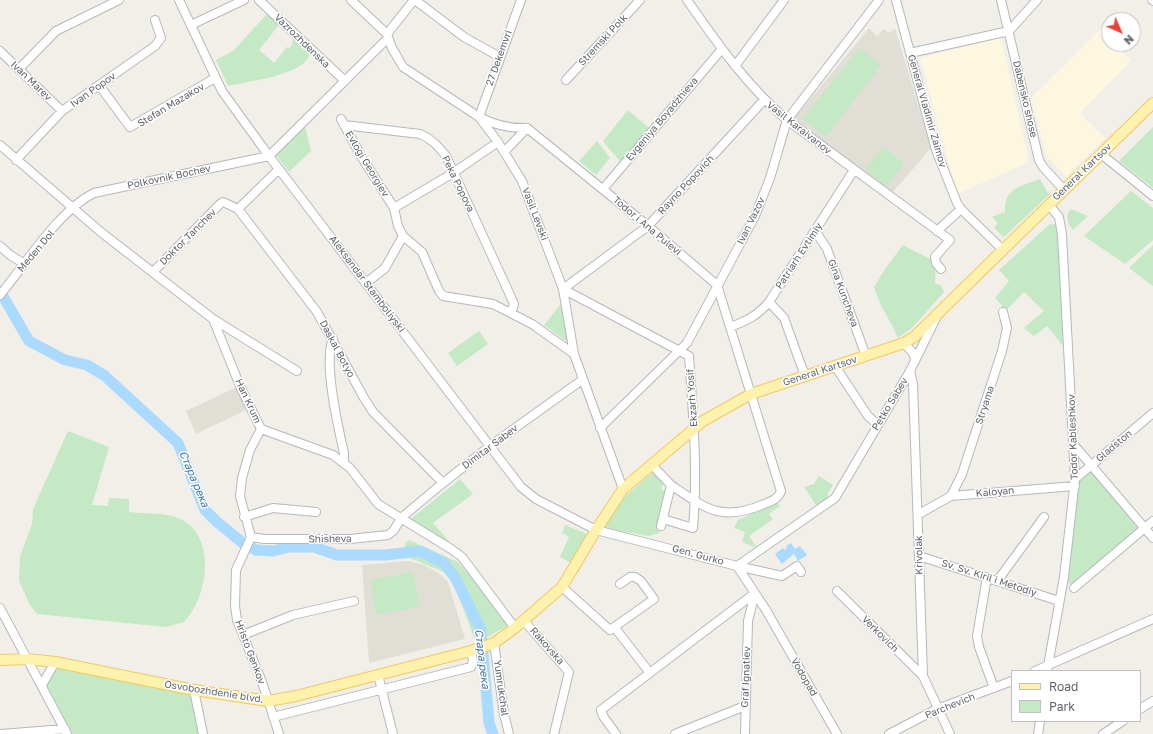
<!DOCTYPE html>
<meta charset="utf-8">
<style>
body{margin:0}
#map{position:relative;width:1153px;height:734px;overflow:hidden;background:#f1efe8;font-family:"Golos Text",sans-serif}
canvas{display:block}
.legend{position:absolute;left:1011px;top:670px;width:130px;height:52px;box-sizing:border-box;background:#fff;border:1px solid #bfc1c3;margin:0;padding:5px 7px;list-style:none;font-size:12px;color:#5f6368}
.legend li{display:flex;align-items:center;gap:8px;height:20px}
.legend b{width:20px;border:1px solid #bfc1c3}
.north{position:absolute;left:1101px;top:12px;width:40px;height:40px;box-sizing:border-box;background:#fff;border:1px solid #bfc1c3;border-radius:50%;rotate:135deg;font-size:11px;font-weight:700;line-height:16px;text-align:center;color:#5f6368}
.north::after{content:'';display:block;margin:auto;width:14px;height:18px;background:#ea4335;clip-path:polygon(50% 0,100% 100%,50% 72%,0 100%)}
</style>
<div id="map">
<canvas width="1153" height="734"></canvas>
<ul class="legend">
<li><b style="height:5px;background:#fff2af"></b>Road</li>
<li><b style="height:11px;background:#c5e8c5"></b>Park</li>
</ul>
<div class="north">N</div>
</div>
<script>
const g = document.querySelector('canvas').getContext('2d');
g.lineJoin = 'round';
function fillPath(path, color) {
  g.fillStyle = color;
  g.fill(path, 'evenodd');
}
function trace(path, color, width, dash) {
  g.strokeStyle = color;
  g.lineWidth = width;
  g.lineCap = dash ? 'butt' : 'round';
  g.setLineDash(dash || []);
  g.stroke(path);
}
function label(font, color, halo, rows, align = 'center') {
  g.font = font + ' "Golos Text",sans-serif';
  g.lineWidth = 3;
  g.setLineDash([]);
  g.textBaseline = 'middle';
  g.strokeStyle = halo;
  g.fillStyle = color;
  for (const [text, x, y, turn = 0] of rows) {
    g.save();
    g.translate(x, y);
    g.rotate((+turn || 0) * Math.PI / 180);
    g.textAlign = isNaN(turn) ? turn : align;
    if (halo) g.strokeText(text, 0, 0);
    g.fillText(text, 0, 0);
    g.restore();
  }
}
const commercial = new Path2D(`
 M 1100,30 L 1109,38 L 1109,44 L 1115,44 L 1131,61 L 1080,113 L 1105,138 L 1066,176 L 1046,156 L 1031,98 Z
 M 1001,38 L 1029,162 L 957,194 L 920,58 Z`);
const education = new Path2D(`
 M 869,28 L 877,36 L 884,29 L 889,33 L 895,28 L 931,148 L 893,192 L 793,120 Z
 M 239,386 L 250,408 L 196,434 L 186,411 Z
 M 407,561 L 424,565 L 440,574 L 448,582 L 465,639 L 369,663 L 362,565 Z`);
const green = new Path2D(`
 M 267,14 L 279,25 L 259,50 L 274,63 L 287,47 L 289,48 L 293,44 L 291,43 L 295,38 L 311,53 C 308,57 308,59 304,63 C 287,77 250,81 228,86 L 216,60 L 233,51 Z
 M 860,48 L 881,65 L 826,137 L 802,119 Z
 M 628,110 L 649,128 L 621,163 L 603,141 Z
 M 305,126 L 311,151 L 289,172 L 275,154 Z
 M 1153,127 L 1153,188 L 1119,161 Z
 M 597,141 L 610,158 L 596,175 L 579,161 Z
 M 883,147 L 904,163 L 886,186 L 865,169 Z
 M 1040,179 L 1049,195 L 1004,237 L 994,228 L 998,223 L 992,217 L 1005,212 C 1004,187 1020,187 1040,179 Z
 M 1131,191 L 1153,208 L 1153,240 L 1125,264 L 1084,236 Z
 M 1071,209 L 1088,216 L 1073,230 C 1068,223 1064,216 1071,209 Z
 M 1050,224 L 1058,225 L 1063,346 L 1047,326 L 1034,336 L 1024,328 L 1044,311 L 1024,292 L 1000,317 L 1002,305 L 995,298 L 1009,281 L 999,270 Z
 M 903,245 L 936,262 L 935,284 L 941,285 L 944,292 L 912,328 L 898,338 C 890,319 880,307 874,287 L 885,269 Z
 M 1153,245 L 1153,286 L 1129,268 Z
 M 564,300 L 572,345 L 544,325 Z
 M 479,331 L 488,344 L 457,366 L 448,353 Z
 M 68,431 L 109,447 L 92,505 L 108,506 L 109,498 L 129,499 L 129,512 C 143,514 161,512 175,517 C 218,530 209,597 184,622 L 166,627 L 37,614 L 30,605 L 19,581 L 20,557 L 32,524 L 33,509 Z
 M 1092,465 L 1145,528 L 1074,588 L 1064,577 L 1075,479 Z
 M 654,471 L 664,481 L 661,490 L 668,491 L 659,533 L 649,536 L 603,528 L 620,501 Z
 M 819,476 L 833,485 L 827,495 L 829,497 L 818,508 L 804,487 L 814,484 Z
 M 460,479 L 473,494 L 433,523 L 449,541 L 445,545 L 407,522 Z
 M 778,503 L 780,506 L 769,514 L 773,519 L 749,536 L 757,548 L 742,542 L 745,532 L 734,528 L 738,520 Z
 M 565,525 L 590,535 L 573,564 L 560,557 L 569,537 L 562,533 Z
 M 409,540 L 458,562 L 511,624 L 476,643 L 453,581 L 446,573 L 403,555 L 405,543 Z
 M 413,572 L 420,606 L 376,615 L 370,580 Z
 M 55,662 L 194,690 L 203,734 L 67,734 L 42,685 Z`);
const water = new Path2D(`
 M 791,543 L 795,549 L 800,546 L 807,555 L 798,561 L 794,554 L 782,564 L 775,554 L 783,548 L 785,550 L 787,548 L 786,546 Z`);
const river = new Path2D(`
 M 0,291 L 29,341 L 65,360 L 87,365 L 105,376 L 178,443 L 205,510 L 216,521 L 244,544 L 256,550 L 273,551 L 289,547 L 314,547 L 337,555 L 386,555 L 420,551 L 444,563 L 456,579 L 481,630 L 489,723 L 493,734`);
const minor = new Path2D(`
 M 179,0 L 222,91 L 269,156 L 521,487 L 536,499 L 596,530 L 737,566 L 766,610 L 837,734
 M 259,0 L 345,81
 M 351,0 L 387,34 L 392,48 L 403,67 L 479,117 L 498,142 L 522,181 L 563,289 L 574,354 L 623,489
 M 415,0 L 464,37 L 500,57
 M 521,0 L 479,117 C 495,125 509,129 527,128 L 648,226 L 717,285 L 781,491 C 778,500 769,502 762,505 C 720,522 705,508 671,485
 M 687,0 C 717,43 747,86 787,120 L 950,240 L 935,257 L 936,263 L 941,269
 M 896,0 L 936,150 L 957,203 L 961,209 L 1003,250
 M 1001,0 L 1039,160 L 1043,167 L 1064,190
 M 1152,0 L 1153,1
 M 191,25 L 244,0
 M 387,34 L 414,0
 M 0,51 L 62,111
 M 910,53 L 1009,31 L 1037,0
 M 735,66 L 784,0
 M 19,69 L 56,31 L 119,0
 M 566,80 L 640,0
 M 99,85 L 130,127 L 215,78
 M 341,119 L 361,156 L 394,208 L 398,226 L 403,236 L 422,252 L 439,291 L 443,296 L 493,304 L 532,324 L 574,354
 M 344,125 L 420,134 C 432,139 438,146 446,156 L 510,295 L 514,304 L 511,313
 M 0,145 L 102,233 L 213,319 L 240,386 L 261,429 L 333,455 L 350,468 L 378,504 L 451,549 L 462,557 L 515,628
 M 504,152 L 527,128
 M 1101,154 L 1153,196
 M 16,160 L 62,111 L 155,46 L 161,38 L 155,20
 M 603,189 L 722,49
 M 394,208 L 453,173 L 498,142
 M 238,209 L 317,312 L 364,398 L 373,412 L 443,483
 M 937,231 L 961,209
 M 816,232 L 827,249 L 866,356
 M 0,246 L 10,255 L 23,263
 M 153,272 L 220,204 L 223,202 L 238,209 L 279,169
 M 366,283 L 385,268 L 403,236
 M 0,295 C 25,265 58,211 94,193 L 269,156 L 385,41
 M 769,302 L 784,318 L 805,376
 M 213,319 L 297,371
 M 730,327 C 747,321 758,315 769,302 L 854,170
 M 333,339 C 323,362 338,427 344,453 L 344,463
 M 904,343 L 913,353 L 915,359
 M 835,366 L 868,416 L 877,424
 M 910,371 L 913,384 L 923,676 L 950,734
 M 600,428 L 687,343 L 755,216 L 770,178 L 787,120 L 879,0
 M 261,429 L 250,450 L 242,478 L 240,496 L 251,537 L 236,570 L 235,606 L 237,620 L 262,682 L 279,734
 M 1074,445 L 1153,538
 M 651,464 L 671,485 L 661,526
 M 1075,479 L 1153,413
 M 951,496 L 962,474 L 1002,351 L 1007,328 L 1003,312
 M 919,514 L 951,496 L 1075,486
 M 244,517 L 273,508 L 316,512
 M 663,519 L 693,528 C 698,470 693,414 689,356 L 563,289 L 648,226 L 764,100
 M 251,537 L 264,539 L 350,539 L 388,535 L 394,530 L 401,518 L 443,483 L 490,446 L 582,380
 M 919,556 L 1059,601
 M 801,572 L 797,566 L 782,576 L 737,566 L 835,498 L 910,371 L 936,318
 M 987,577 L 977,636 L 979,647 L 994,688
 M 998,580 L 1044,517
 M 562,587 L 610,630 L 654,599 L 641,581 L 635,577 L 630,577 L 620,584
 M 1074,588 L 1153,521
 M 837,591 L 923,676
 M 0,608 L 67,734
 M 524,621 L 569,672 L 554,734
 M 615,628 L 650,673
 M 243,635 L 293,615 L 354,601
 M 494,643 L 504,714 L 509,734
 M 1035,671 L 1153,619
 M 1047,671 L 1064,577 L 1075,479 L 1062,235 L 1059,217 L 1049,205
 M 378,675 L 393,734
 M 42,685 L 55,662
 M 194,690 L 203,734
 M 1140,709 L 1153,701
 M 273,717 L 471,667 L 473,661 L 471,651
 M 1,734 L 65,729
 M 616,734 L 603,716 L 601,710 L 755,593 L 748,621 L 745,734
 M 675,734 L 745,706
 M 889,734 L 937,709 L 1012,681
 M 1038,734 L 1040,721
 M 1103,734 L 1123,721`);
const major = new Path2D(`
 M 0,660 L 28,659 L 55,662 L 194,690 L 268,701 L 296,696 L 471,651 L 494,643 L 515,628 L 562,587 L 596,530 L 623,489 L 703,421 L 751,394 L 904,343 L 914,337 L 1153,103`);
const streetNames = [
 ["Stremski Polk",603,40,-47],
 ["Vazrozhdenska",302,41,44],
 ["27 Dekemvri",499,58,-70],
 ["Ivan Marev",31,81,44],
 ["Ivan Popov",93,90,-35],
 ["Dabensko shose",1025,99,77],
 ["Stefan Mazakov",171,105,-31],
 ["General Vladimir Zaimov",927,111,74],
 ["Evgeniya Boyadzhieva",662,119,-50],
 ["Vasil Karaivanov",799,128,38],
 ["Evlogi Georgiev",367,164,59],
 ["General Kartsov",1082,172,-44],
 ["Polkovnik Bochev",169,177,-12],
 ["Peka Popova",458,184,64],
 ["Rayno Popovich",686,185,-47],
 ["Vasil Levski",535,214,69],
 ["Ivan Vazov",751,221,-64],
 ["Todor i Ana Pulevi",647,226,40],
 ["Doktor Tanchev",188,237,-45],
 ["Meden Dol",36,251,-50],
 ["Patriarh Evtimiy",799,256,-57],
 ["Aleksandar Stamboliyski",367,284,53],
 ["Gina Kuncheva",843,293,70],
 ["Daskal Botyo",337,349,62],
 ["General Kartsov",820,371,-18],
 ["Ekzarh Yosif",692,398,-94],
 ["Han Krum",248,401,65],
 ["Petko Sabev",890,404,-59],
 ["Stryama",985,405,-72],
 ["Todor Kableshkov",1073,437,-92],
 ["Gladston",1114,446,-40],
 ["Dimitar Sabev",490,447,-37],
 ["Kaloyan",995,492,-5],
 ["Shisheva",330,539,-1],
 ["Gen. Gurko",698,555,15],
 ["Krivolak",919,555,-91],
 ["Sv. Sv. Kiril i Metodiy",989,578,18],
 ["Verkovich",880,634,45],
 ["Rakovska",547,646,49],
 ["Hristo Genkov",250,652,69],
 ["Graf Ignatiev",746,677,-88],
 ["Vodopad",804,677,60],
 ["Yumrukchal",501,688,82],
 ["Osvobozhdenie blvd.",214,692,9],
 ["Parchevich",950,706,-22]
];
const waterNames = [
 ["Стара река",194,479,67],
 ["Стара река",482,659,83]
];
fillPath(commercial, '#fef7e0');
fillPath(education, '#e1ded6');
fillPath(green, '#c5e8c5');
fillPath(water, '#aadaff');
trace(river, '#aadaff', 11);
trace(minor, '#b5b8bc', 10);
trace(major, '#f2c960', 12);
trace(minor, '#fff', 8);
trace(major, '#fff2af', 10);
label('10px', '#5f6368', '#fff', streetNames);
label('italic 11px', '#4174aa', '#fff', waterNames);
</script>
